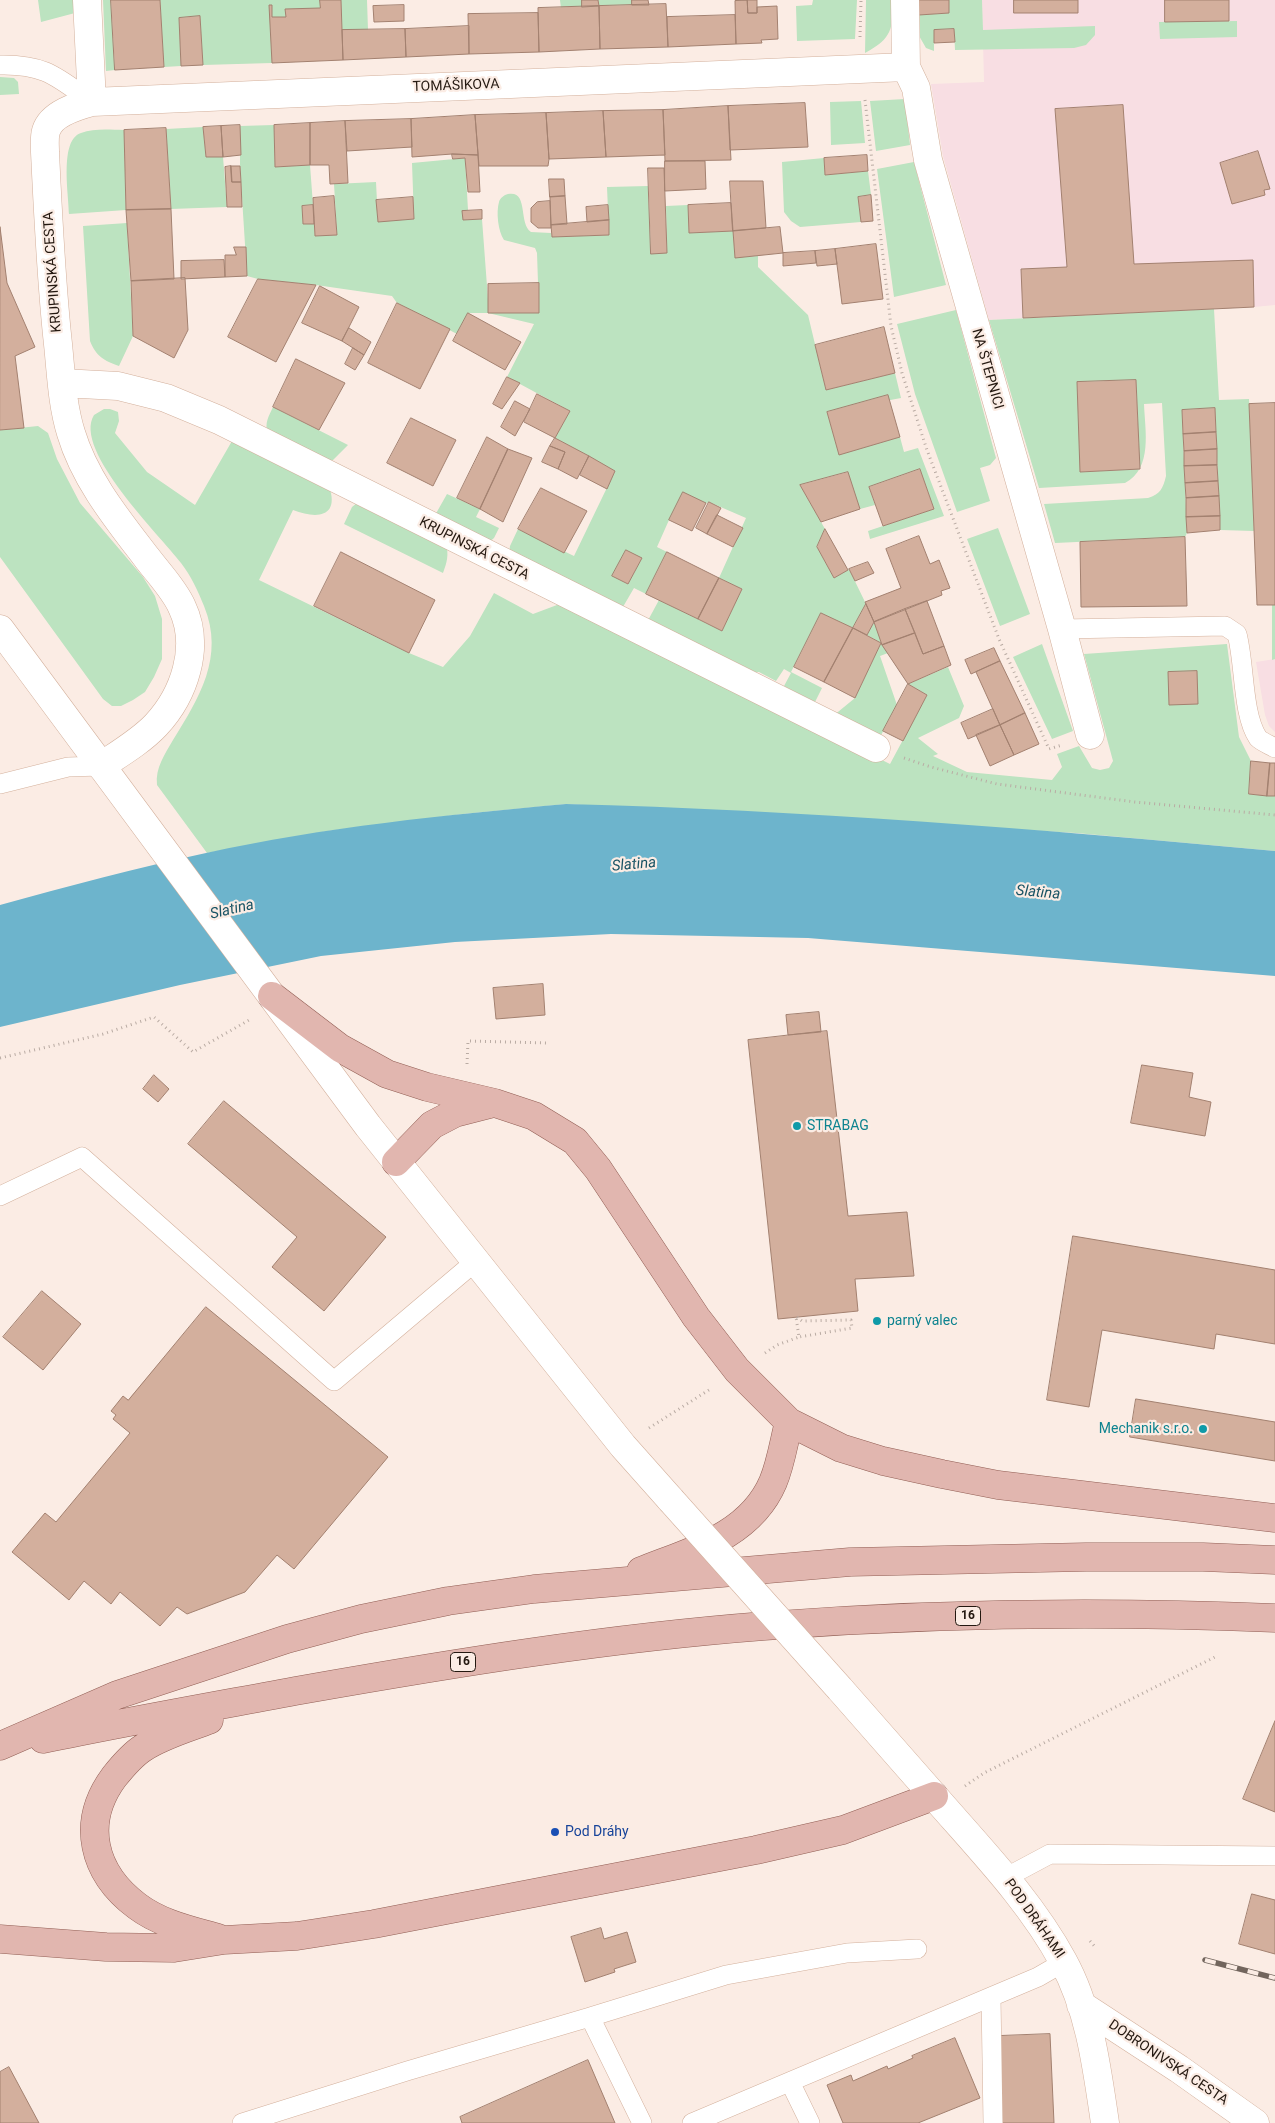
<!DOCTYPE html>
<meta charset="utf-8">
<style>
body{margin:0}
canvas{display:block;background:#fbece4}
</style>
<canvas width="1275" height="2123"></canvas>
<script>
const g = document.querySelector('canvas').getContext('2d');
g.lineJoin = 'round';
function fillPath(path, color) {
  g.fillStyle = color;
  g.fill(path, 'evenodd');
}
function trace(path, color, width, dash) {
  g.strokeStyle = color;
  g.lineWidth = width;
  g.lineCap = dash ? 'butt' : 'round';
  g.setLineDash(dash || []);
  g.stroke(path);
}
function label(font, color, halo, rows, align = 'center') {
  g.font = font + ' Roboto,sans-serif';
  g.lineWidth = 4.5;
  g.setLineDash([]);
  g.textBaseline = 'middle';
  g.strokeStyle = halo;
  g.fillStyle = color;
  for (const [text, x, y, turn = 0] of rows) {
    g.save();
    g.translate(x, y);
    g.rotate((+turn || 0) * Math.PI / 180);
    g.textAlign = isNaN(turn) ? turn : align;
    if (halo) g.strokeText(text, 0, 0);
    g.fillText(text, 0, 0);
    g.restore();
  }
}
const commercial = new Path2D(`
 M 982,0 L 1275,0 L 1275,305 L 1254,307 L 989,320 L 943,156 L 931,84 L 984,82 Z
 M 1275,659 L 1275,732 L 1269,726 L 1265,715 L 1256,662 Z`);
const green = new Path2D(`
 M 38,0 L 74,0 L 75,13 L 41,22 Z
 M 103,0 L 111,0 L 115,70 L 106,71 Z
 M 160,0 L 320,0 L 320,8 L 286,17 L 272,17 L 270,5 L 272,63 L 203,65 L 200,17 L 179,18 L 181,66 L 164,67 Z
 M 341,0 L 367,0 L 368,30 L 342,30 Z
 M 560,0 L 582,0 L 582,7 L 561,8 Z
 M 598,0 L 632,0 L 632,5 L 599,6 Z
 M 813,0 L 857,0 L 855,39 L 797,41 L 796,6 L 812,5 Z
 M 866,0 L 894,0 C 892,29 893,38 865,53 Z
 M 949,0 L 982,0 L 983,30 L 1095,26 L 1095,35 L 1086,45 L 1074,48 L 955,50 L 954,29 L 934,30 L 934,51 L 926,48 L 918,34 L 916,15 L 948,13 Z
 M 1237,21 L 1237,37 L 1160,39 L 1159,22 Z
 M 0,77 L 14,78 L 18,82 L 19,94 L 0,95 Z
 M 905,99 L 910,145 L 876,151 L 870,101 Z
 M 861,101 L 865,143 L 831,145 L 830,102 Z
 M 274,125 L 275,167 L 310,165 L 313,205 L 302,206 L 303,224 L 314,224 L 315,236 L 337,235 L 334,184 L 376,182 L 378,221 L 414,219 L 412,163 L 465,158 L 468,210 L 463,211 L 463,220 L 482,219 L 489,313 L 539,313 L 537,253 L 535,248 L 504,240 C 498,231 496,212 499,202 C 500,198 504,195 508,194 C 529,190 518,223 531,232 L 551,233 L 552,237 L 609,235 L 607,187 L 648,186 L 651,253 L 667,253 L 666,206 L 688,205 L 689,233 L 733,231 L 735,257 L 758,256 L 758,267 L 808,315 L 826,390 L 895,373 L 901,398 L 827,412 L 839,454 L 900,437 L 904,452 L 918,448 L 944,516 L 870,539 L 868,531 L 934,509 L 920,469 L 869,487 L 875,505 L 860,509 L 847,472 L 800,485 L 825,529 L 817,547 L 834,578 L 849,569 L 866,604 L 853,628 L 821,614 L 791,672 L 822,688 L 814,704 L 784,686 L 791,673 L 784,669 L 776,681 L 759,672 L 739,673 L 646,624 L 659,600 L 722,631 L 742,589 L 719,578 L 746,518 L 709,502 L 669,520 L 657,547 L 667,552 L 646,594 L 634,588 L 620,612 L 509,554 L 510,546 L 518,529 L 574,556 L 615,471 L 555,438 L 570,411 L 507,377 L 534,324 L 488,313 L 469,313 L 457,334 L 397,303 L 392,296 L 316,285 L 258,279 L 247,276 L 240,166 L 240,126 ZM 642,558 L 628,584 L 613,576 Z
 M 203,127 L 206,157 L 223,157 L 227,207 L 171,209 L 166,129 Z
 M 124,130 L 126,210 L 69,214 C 69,195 59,140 81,133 C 94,128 111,130 124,130 Z
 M 824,158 L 825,175 L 868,171 L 871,195 L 858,197 L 861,222 L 800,227 L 791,221 L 784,212 L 782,162 Z
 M 914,162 L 946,285 L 894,297 L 877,169 Z
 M 127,223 L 133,336 L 119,366 C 104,361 96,356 90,341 L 83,226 Z
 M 1214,309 L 1219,400 L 1249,399 L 1254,531 L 1220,530 L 1215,409 L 1182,410 L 1187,533 L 1185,537 L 1055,543 L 1044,504 L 1148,498 C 1160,494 1163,489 1166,476 L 1162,403 L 1144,404 C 1145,431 1153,468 1125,483 L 1039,488 L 989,320 ZM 1136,380 L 1140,469 L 1081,472 L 1077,382 Z
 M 956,310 L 996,458 L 990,465 L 980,468 L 990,501 L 957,512 L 915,394 L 897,324 Z
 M 273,407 L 348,445 L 333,460 L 326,463 L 268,433 C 264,423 269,416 273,407 Z
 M 104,409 L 110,409 L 118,412 L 119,421 L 115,433 L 147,472 L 195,505 L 232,441 L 329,486 C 340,518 316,519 293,510 L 259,580 L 409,653 L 443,667 L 470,636 L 494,593 L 533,614 L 565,602 L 890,764 L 927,695 L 908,684 L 948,667 L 964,706 L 959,718 L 918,738 L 938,754 L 933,756 L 967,772 L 1052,780 L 1062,767 L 1057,754 L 1079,746 L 1092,768 L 1100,770 L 1109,768 L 1113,761 L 1084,654 L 1227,644 L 1239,737 L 1251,761 L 1249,794 L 1275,796 L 1275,851 L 1076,833 L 566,804 L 463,814 L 328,831 L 207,853 L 157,785 C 155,768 165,754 173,740 C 199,698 225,657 204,606 C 198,591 191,576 181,563 C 161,536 72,450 94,415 Z
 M 38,426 L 48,433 L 57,459 L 80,503 L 143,577 L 155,596 L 162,619 L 162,659 L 154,677 L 145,692 L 133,700 L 121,706 L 112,706 L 103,699 L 0,557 L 0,430 Z
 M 447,494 L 480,509 L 476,517 L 499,528 L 494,538 L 487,544 L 434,517 Z
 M 357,503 L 446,544 C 449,555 447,562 443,573 L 344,524 L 352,507 Z
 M 998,528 L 1030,614 L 1000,626 L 967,539 Z
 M 1272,605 L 1275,605 L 1275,659 L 1272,660 Z
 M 874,622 L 888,653 L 880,656 L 897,705 L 879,739 L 833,716 L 855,698 L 881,643 L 867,635 Z
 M 1042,644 L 1073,731 L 1052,739 L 1013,657 Z`);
const water = new Path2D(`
 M 566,804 C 802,810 1039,829 1275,851 L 1275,976 L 808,938 L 611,934 L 455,942 L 321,956 L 180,985 L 0,1027 L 0,905 C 68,886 137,868 206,853 C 324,827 445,815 566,804 Z`);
const building = new Path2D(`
 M 111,0 L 160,0 L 164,67 L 115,70 Z
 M 320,0 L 341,0 L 343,60 L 272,63 L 269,5 L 272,5 L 272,17 L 286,17 L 285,9 L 320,8 Z
 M 582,0 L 598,0 L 599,6 L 582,7 Z
 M 632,0 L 648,0 L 649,5 L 632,5 Z
 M 747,0 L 748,13 L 757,13 L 757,7 L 777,6 L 778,39 L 761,40 L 762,43 L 736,44 L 735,1 Z
 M 747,0 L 735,0 L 757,0 L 757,13 L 748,13 Z
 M 919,0 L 949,0 L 949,13 L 919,15 Z
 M 1014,0 L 1078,0 L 1078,13 L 1014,13 Z
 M 1165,0 L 1229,0 L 1229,21 L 1165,22 Z
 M 666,4 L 668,47 L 600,49 L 599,6 Z
 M 404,5 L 404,21 L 374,22 L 373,6 Z
 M 599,6 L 600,49 L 539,52 L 538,8 Z
 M 538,13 L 539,52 L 469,54 L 468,14 Z
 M 735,15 L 736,44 L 668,47 L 667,17 Z
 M 200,16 L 203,65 L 181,66 L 179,18 Z
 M 469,26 L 469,54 L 406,57 L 405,29 Z
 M 405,29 L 406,57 L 343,60 L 342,30 Z
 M 954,29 L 955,42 L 934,43 L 934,30 Z
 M 805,103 L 808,147 L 730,150 L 728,106 Z
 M 1123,105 L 1134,264 L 1253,260 L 1254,307 L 1023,318 L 1021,269 L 1067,267 L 1055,109 Z
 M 728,106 L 731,160 L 665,161 L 663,110 Z
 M 663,110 L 665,155 L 606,157 L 603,111 Z
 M 603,111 L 606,157 L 549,159 L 546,113 Z
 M 546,113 L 549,159 L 548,166 L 479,166 L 475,115 Z
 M 475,115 L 478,155 L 452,154 L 412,157 L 411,119 Z
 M 411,119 L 412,147 L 347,151 L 345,121 Z
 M 345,121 L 348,183 L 330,184 L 329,165 L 310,165 L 310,123 Z
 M 310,123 L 310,165 L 275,167 L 274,125 Z
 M 240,125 L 241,155 L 223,157 L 221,126 Z
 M 221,126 L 223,157 L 206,157 L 203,127 Z
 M 166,128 L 171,209 L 126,210 L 124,130 Z
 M 1258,151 L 1270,189 L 1264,190 L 1265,195 L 1232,204 L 1220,163 Z
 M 452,154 L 478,155 L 480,192 L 468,192 L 465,158 L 453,159 Z
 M 867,155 L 868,171 L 825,175 L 824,158 Z
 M 665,161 L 705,161 L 706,189 L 665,191 Z
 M 231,166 L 240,166 L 241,182 L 232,182 Z
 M 231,166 L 232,182 L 241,182 L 242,207 L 227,207 L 225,167 Z
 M 648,168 L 664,168 L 667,253 L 651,254 Z
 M 549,179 L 564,179 L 565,196 L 550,197 Z
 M 730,181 L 763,181 L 766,228 L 733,231 Z
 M 871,195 L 873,221 L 861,222 L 858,197 Z
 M 334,196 L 337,235 L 315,236 L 313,198 Z
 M 565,196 L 567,224 L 551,225 L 550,197 Z
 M 413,197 L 414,219 L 378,222 L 376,200 Z
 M 550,201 L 551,228 L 538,228 L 531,222 L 531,208 L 537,202 Z
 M 731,203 L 733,231 L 689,233 L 688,205 Z
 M 313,205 L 314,224 L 303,224 L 302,206 Z
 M 608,205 L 609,220 L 587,222 L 586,207 Z
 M 171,209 L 174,279 L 131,281 L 126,210 Z
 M 482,210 L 482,219 L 463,220 L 462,211 Z
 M 609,220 L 609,235 L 552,237 L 551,225 Z
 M 0,227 L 7,283 L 35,347 L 15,356 L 24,428 L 0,430 Z
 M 780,227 L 783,253 L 735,258 L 733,231 Z
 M 876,244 L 883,299 L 842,304 L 835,249 Z
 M 234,247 L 246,247 L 247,276 L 225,277 L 225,255 L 236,255 Z
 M 835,249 L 837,264 L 817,266 L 815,251 Z
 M 815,251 L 816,263 L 783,266 L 783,253 Z
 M 224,260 L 225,277 L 181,279 L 181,261 Z
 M 185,278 L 188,330 L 174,358 L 133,336 L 131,281 Z
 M 258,279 L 316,285 L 276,362 L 228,337 Z
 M 539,283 L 539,313 L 488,313 L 488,284 Z
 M 320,286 L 359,307 L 342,341 L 302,323 Z
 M 397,303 L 450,329 L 420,389 L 368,363 Z
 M 468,313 L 521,342 L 505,370 L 453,341 Z
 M 884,327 L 895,373 L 826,390 L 815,345 Z
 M 349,328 L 371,342 L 364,355 L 342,341 Z
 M 353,348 L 364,355 L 355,370 L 345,364 Z
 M 296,359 L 345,383 L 319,430 L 273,407 Z
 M 507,377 L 520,383 L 502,409 L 493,404 Z
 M 1136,380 L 1140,469 L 1080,472 L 1077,382 Z
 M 537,394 L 570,411 L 555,438 L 524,422 Z
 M 888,395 L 900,437 L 839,455 L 827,412 Z
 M 515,401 L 530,409 L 515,436 L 501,427 Z
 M 1275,403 L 1275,605 L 1257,605 L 1249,404 Z
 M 1215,408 L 1216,432 L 1183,434 L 1182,410 Z
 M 411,418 L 456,440 L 433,486 L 387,463 Z
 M 1216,432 L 1217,449 L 1184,451 L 1183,434 Z
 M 487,437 L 508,449 L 480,509 L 457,498 Z
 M 555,438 L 589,456 L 577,479 L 558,469 L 565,452 L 550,446 Z
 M 550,446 L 565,452 L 558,469 L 542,462 Z
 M 508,449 L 532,458 L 503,522 L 480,509 Z
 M 1217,449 L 1217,465 L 1184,466 L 1184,451 Z
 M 589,456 L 615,471 L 607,489 L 580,475 Z
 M 1217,465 L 1218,481 L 1185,483 L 1184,466 Z
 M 920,469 L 934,509 L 883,526 L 869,487 Z
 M 848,472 L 860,509 L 821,522 L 800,485 Z
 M 1218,481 L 1219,496 L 1186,498 L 1185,483 Z
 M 541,488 L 587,511 L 564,553 L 518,529 Z
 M 683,492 L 706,503 L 692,531 L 669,520 Z
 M 1219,496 L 1220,516 L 1186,517 L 1186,498 Z
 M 709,502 L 721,508 L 707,534 L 696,528 Z
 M 717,515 L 743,528 L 733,547 L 707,534 Z
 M 1220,516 L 1220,530 L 1187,533 L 1186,517 Z
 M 825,529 L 848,570 L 834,578 L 817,547 Z
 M 919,536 L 930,564 L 939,560 L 950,588 L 941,591 L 942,595 L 874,622 L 865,602 L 901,588 L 886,549 Z
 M 1185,537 L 1187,606 L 1081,607 L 1080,542 Z
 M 626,550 L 642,558 L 628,584 L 612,576 Z
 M 341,552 L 435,600 L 409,653 L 314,606 Z
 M 667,552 L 719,578 L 698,619 L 646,594 Z
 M 868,562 L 874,573 L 855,581 L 849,569 Z
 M 719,578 L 742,589 L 722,631 L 698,619 Z
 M 927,601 L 944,646 L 923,654 L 905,609 Z
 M 866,604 L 874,622 L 867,635 L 853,628 Z
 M 905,609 L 915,633 L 882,645 L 874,622 Z
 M 821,613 L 853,628 L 824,682 L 794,667 Z
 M 853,628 L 881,643 L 855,698 L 824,682 Z
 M 915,633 L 923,654 L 944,646 L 951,665 L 908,684 L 882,645 Z
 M 994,648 L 1000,661 L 971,674 L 965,660 Z
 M 1000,661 L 1025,713 L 1000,725 L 976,672 Z
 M 1197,671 L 1198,704 L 1169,705 L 1168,672 Z
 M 908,684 L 927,695 L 903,741 L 883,731 Z
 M 993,709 L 1000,725 L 968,739 L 961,723 Z
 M 1025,713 L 1039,744 L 1014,755 L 1000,725 Z
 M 1000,725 L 1014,755 L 990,766 L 976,735 Z
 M 1251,761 L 1270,763 L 1267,796 L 1249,794 Z
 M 1270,763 L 1275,763 L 1275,796 L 1267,796 Z
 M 543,984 L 545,1015 L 496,1019 L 493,988 Z
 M 819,1012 L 821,1032 L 788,1035 L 786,1015 Z
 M 827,1031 L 848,1216 L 907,1212 L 914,1276 L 855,1279 L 858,1311 L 778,1319 L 748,1040 Z
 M 1142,1065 L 1193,1073 L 1189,1097 L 1211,1102 L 1205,1136 L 1131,1123 Z
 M 154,1075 L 169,1089 L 158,1102 L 143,1089 Z
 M 224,1101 L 386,1237 L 324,1311 L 272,1267 L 297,1237 L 188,1144 Z
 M 1073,1236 L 1275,1270 L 1275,1344 L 1216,1334 L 1214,1349 L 1102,1330 L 1089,1407 L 1047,1400 Z
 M 42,1291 L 81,1324 L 43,1370 L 3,1337 Z
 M 206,1307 L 388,1457 L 294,1569 L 277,1555 L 245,1592 L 187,1614 L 177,1607 L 160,1626 L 120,1592 L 111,1604 L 84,1581 L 69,1600 L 12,1552 L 45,1513 L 56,1522 L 130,1433 L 113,1419 L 116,1415 L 111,1411 L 123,1396 L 128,1400 Z
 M 1136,1399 L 1275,1422 L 1275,1461 L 1130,1437 Z
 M 1275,1721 L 1275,1812 L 1243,1799 Z
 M 1252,1894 L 1275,1900 L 1275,1954 L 1239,1944 Z
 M 601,1928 L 604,1939 L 627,1932 L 636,1962 L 614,1969 L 615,1972 L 585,1982 L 571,1937 Z
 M 1050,2034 L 1054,2123 L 1002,2123 L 999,2036 Z
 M 955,2038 L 980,2098 L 918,2123 L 843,2123 L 827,2085 L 851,2075 L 853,2081 L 887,2066 L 888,2069 L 913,2058 L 912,2056 Z
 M 588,2060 L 615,2123 L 462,2123 L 460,2117 Z
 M 9,2067 L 39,2123 L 0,2123 L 0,2072 Z`);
const path = new Path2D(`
 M 860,37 L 861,0
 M 865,100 L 891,326 L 902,373 L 927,450 L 999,639 L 1049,749 L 1062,745
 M 904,758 L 931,767 L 997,784 L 1135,802 L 1275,815
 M 0,1058 L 103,1034 L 154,1017 L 193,1052 L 251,1019
 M 467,1064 L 468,1041 L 549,1043
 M 797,1317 L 802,1321 L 851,1320 L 852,1328 L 799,1337
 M 765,1353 L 777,1345 L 799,1337 L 796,1317
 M 649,1428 L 712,1388
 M 965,1786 L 984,1773 L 1215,1657
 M 1090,1941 L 1096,1948`);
const service = new Path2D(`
 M 0,65 C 45,64 57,77 92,102
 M 1062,629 L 1225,626 L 1237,634 C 1245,664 1242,714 1258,738 C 1262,742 1270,745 1275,748
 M 0,784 L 68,767 L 101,766
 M 0,1196 L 82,1157 L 334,1381 L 476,1261
 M 1005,1878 L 1050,1854 L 1275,1856
 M 991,1997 L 993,2123
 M 790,2082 L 810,2123
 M 242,2123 L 407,2071 L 590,2017
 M 642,2123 L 590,2017 L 726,1975 L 847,1953 L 917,1949
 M 692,2123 L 1038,1977 L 1064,1962`);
const minor = new Path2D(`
 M 87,0 L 92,102
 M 905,0 L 906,67 L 916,88 L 928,160 L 1062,629 L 1090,735
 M 62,383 L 118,386 L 166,398 L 219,420 L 876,748
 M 101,766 C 119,754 141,741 156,725 C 184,695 201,647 182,607 C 174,589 159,574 147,558 C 118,520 85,480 71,433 C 62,404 61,373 58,344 C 51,280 48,216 45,152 C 45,145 44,138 46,131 C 51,114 77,106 92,102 L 906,67
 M 934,1796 C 979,1848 1030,1900 1063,1961 C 1090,2010 1097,2069 1105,2123
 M 1081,2005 L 1179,2069 L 1255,2123`);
const tertiary = new Path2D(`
 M 0,629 L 368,1126 L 623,1446 L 671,1500
 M 840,1689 L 934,1796`);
const primary = new Path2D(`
 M 272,996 L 340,1048 L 387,1074 L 427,1087 L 495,1103 L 534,1116 L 575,1141 L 598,1169 L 696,1317 L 737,1370 L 789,1422 L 841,1448 L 883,1461 L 942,1474 L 998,1485 L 1275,1518
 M 396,1162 L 432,1125 L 455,1113 L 490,1104
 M 641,1571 C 691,1551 750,1536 773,1482 C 781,1463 784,1441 789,1422
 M 209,1720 C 188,1728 163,1735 143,1748 C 132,1755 122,1767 114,1777 C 80,1823 93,1873 137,1906 C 161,1924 190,1930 218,1938
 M 43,1739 C 129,1721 215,1706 301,1690 C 454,1663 608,1638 764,1626 C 934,1613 1105,1611 1275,1618
 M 0,1746 L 117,1695 L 287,1639 L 361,1619 L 448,1601 L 534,1589 L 850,1562 L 1086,1557 L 1203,1557 L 1275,1560
 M 0,1939 L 106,1947 L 174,1948 L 224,1940 L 297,1936 L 374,1924 L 756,1850 L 843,1830 L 934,1796`);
const rail = new Path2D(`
 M 1205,1960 L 1275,1978`);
const tertiaryBridge = new Path2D(`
 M 671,1500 L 840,1689`);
const markers = [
 [797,1126,5,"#0f9aa8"],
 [877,1321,5,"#0f9aa8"],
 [1203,1429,5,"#0f9aa8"],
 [555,1832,5,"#1a4fb4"]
];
const shields = [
 [968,1616,25],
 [463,1662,25]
];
const shieldNames = [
 ["16",968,1616],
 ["16",463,1662]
];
const streetNames = [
 ["TOMÁŠIKOVA",456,86,-2],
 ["KRUPINSKÁ CESTA",53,272,-94],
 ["NA ŠTEPNICI",987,369,74],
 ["KRUPINSKÁ CESTA",474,549,27],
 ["POD DRÁHAMI",1034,1919,55],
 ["DOBRONIVSKÁ CESTA",1168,2063,34]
];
const cultureNames = [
 ["STRABAG",807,1126],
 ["parný valec",887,1321],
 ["Mechanik s.r.o.",1193,1429,"right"]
];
const transitNames = [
 ["Pod Dráhy",565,1832]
];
const waterNames = [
 ["Slatina",634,865,-5],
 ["Slatina",1038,893,5],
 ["Slatina",232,910,-13]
];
fillPath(commercial, '#f8dee3');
fillPath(green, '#bce3c0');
fillPath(water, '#6db4cc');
fillPath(building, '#d3af9d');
trace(building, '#a38170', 1);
trace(service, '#d3b09c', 20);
trace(minor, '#d3b09c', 29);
trace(tertiary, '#d3b09c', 29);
trace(primary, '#925f55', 29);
trace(path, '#b9aba3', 3, [1, 4]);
trace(service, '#fff', 19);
trace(minor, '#fff', 28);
trace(tertiary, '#fff', 28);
trace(primary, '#e1b6af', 28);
trace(rail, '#72655d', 5.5);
trace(rail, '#fbece4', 4, [11]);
trace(tertiaryBridge, '#d3b09c', 29, []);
trace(tertiaryBridge, '#fff', 28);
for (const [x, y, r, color] of markers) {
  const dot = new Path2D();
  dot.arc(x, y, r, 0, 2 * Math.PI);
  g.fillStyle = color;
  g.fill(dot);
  trace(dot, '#fbece4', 2);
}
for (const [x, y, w] of shields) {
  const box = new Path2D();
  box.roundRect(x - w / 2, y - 9.5, w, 19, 4);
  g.fillStyle = '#fbece4';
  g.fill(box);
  trace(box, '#241810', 1);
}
label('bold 12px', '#241810', null, shieldNames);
label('14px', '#241810', '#fbece4', streetNames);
label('14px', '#0d838f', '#fbece4', cultureNames, 'left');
label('14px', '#164399', '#fbece4', transitNames, 'left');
label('italic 15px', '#185364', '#fbece4', waterNames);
</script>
